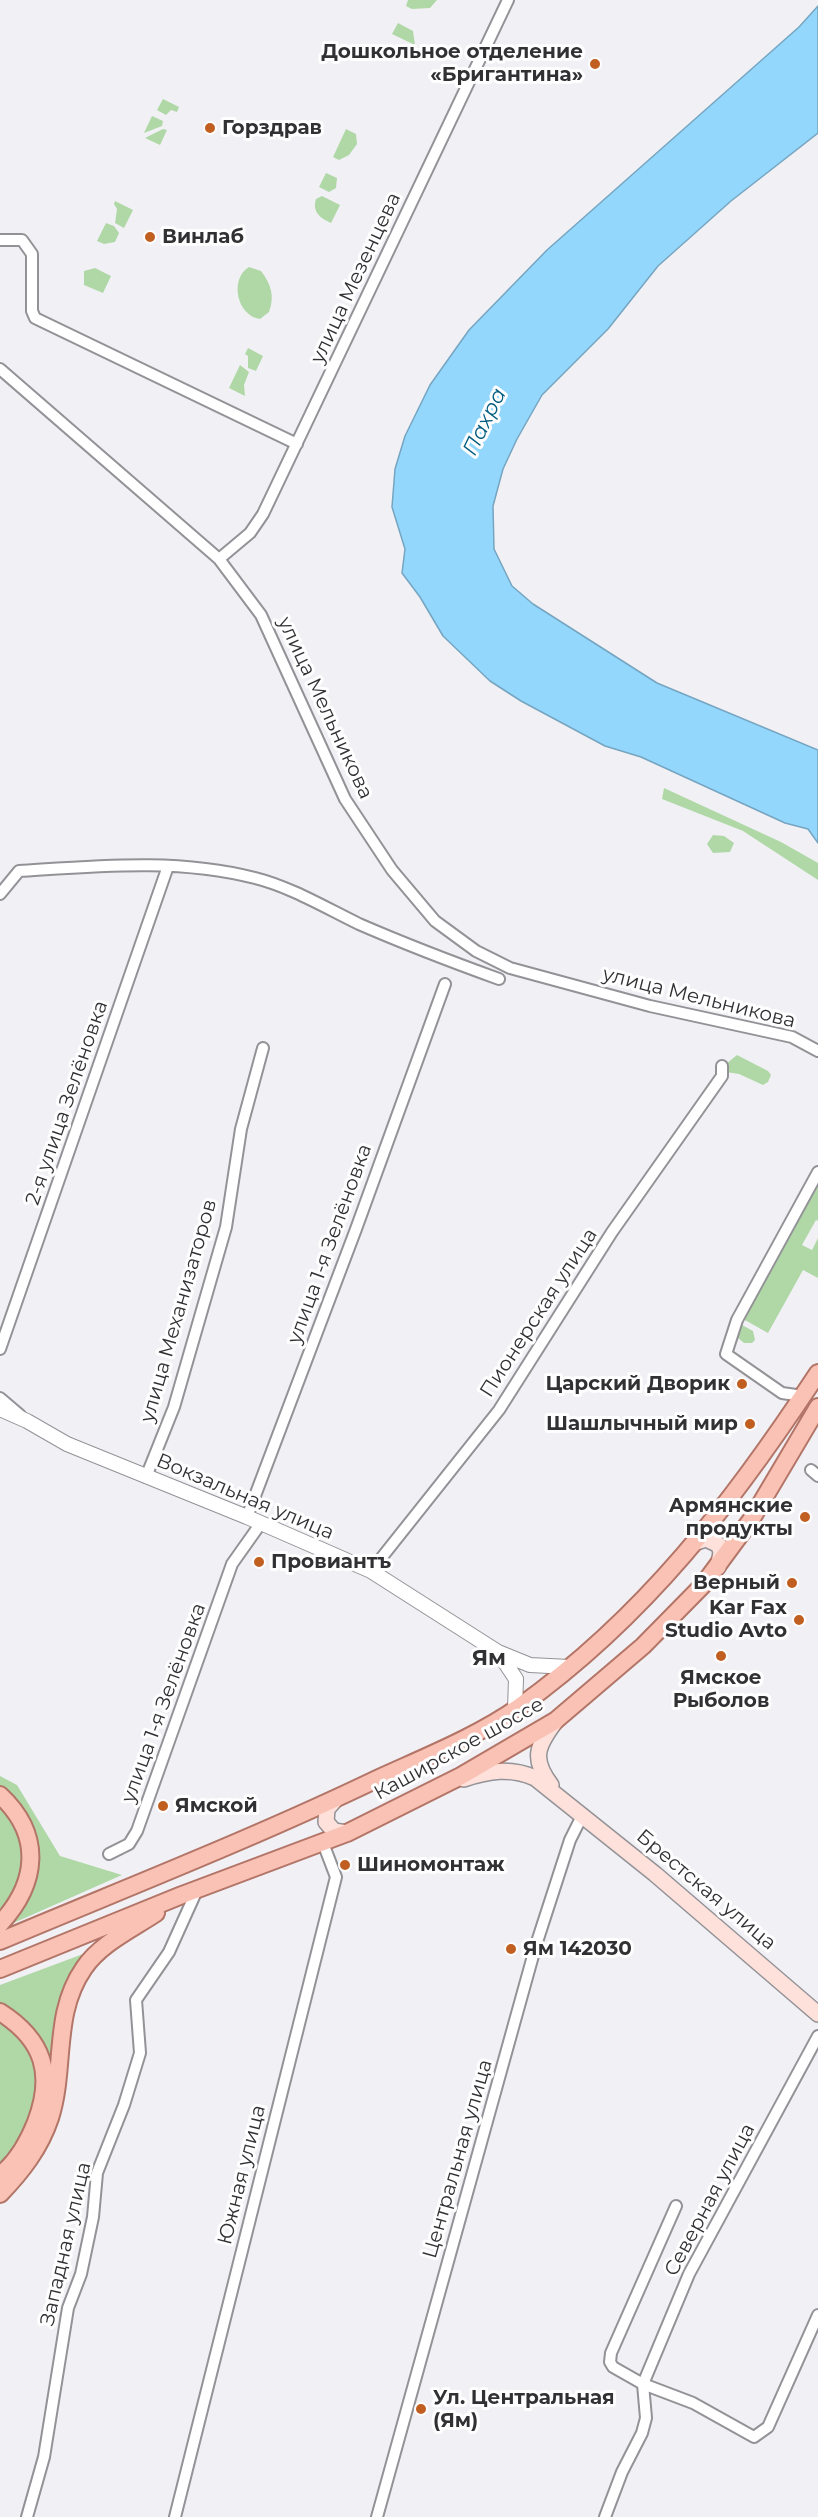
<!DOCTYPE html>
<meta charset="utf-8">
<style>
body{margin:0}
canvas{display:block;background:#f1f0f5}
</style>
<canvas width="818" height="2517"></canvas>
<script>
const g = document.querySelector('canvas').getContext('2d');
g.lineJoin = 'round';
function fillPath(path, color) {
  g.fillStyle = color;
  g.fill(path, 'evenodd');
}
function trace(path, color, width, dash) {
  g.strokeStyle = color;
  g.lineWidth = width;
  g.lineCap = dash ? 'butt' : 'round';
  g.setLineDash(dash || []);
  g.stroke(path);
}
function label(font, color, halo, rows, align = 'center') {
  g.font = font + ' Montserrat,sans-serif';
  g.lineWidth = 6;
  g.setLineDash([]);
  g.textBaseline = 'middle';
  g.strokeStyle = halo;
  g.fillStyle = color;
  for (const [text, x, y, turn = 0] of rows) {
    g.save();
    g.translate(x, y);
    g.rotate((+turn || 0) * Math.PI / 180);
    g.textAlign = isNaN(turn) ? turn : align;
    if (halo) g.strokeText(text, 0, 0);
    g.fillText(text, 0, 0);
    g.restore();
  }
}
const green = new Path2D(`
 M 408,0 L 437,0 L 430,8 L 412,9 L 406,6 Z
 M 398,23 L 413,31 L 415,45 L 392,34 Z
 M 163,99 L 179,107 L 177,112 L 171,110 L 166,115 L 157,110 Z
 M 152,116 L 163,121 L 162,126 L 144,133 Z
 M 163,129 L 167,130 L 160,145 L 145,138 Z
 M 346,129 L 356,134 L 357,144 L 349,155 L 339,160 L 333,157 Z
 M 326,173 L 337,178 L 336,188 L 329,192 L 319,187 Z
 M 322,196 L 340,205 L 331,223 C 320,218 312,212 316,199 Z
 M 115,201 L 133,210 L 124,228 L 115,223 L 117,209 L 114,204 Z
 M 106,223 L 114,226 L 119,233 L 115,242 L 104,244 L 97,241 Z
 M 249,267 L 261,271 C 271,284 275,296 269,312 L 260,319 C 237,316 229,279 249,267 Z
 M 95,268 L 111,276 L 103,293 L 84,285 L 84,271 Z
 M 248,348 L 263,356 L 256,371 L 248,368 L 248,356 L 245,354 Z
 M 240,365 L 249,372 L 244,385 L 245,396 L 229,388 Z
 M 664,788 L 781,842 L 818,863 L 818,880 L 743,831 L 662,799 Z
 M 713,835 L 724,836 L 734,843 L 730,852 L 713,853 L 707,844 Z
 M 737,1055 L 768,1071 L 771,1075 L 768,1082 L 763,1085 L 739,1074 L 726,1072 L 726,1064 Z
 M 818,1182 L 818,1221 L 816,1220 L 802,1245 L 812,1250 L 818,1238 L 818,1278 L 803,1270 L 768,1333 L 743,1319 Z
 M 742,1325 L 753,1331 L 755,1340 L 752,1343 L 744,1343 L 738,1338 L 738,1331 Z
 M 0,1776 L 17,1785 L 60,1856 L 122,1875 L 9,1925 L 34,1871 L 0,1787 Z
 M 0,1799 L 16,1820 L 26,1871 L 0,1918 Z
 M 99,1948 L 81,1964 L 51,2074 L 0,2007 L 0,1985 Z
 M 0,2016 L 27,2039 L 41,2079 L 31,2126 L 0,2169 Z`);
const water = new Path2D(`
 M 818,6 L 818,133 L 731,201 L 658,266 L 608,329 L 542,395 L 517,439 L 503,469 L 493,506 L 494,549 L 512,586 L 533,604 L 657,683 L 818,750 L 818,843 L 808,829 L 785,823 L 641,757 L 605,746 L 521,701 L 490,681 L 443,636 L 420,597 L 402,573 L 405,549 L 392,507 L 395,469 L 405,436 L 430,385 L 469,330 L 547,250 L 799,27 Z`);
const minor = new Path2D(`
 M 0,240 L 22,240 L 32,254 L 32,311 L 35,318 L 297,444
 M 0,369 L 219,559 L 261,615 L 345,799 L 392,870 L 435,921 L 476,951 L 510,968 L 650,1006 L 792,1037 L 818,1051
 M 219,559 L 250,533 L 263,514 L 508,0
 M 0,894 L 19,871 C 98,866 178,858 255,878 C 291,887 326,908 359,924 C 405,944 452,962 499,979
 M 0,1349 L 167,869
 M 803,1396 L 782,1393 L 726,1354 L 737,1320 L 818,1172
 M 0,1398 L 20,1415
 M 811,1470 L 818,1476
 M 146,1477 L 174,1407 L 226,1227 L 241,1129 L 263,1048
 M 247,1517 L 356,1229 L 445,984
 M 371,1571 L 499,1410 L 612,1232 L 722,1076 L 722,1066
 M 109,1854 L 129,1844 L 137,1831 L 232,1564 L 261,1523
 M 676,2206 L 611,2353 L 610,2362 L 613,2367 L 643,2384 L 693,2403 L 754,2437 L 768,2427 L 818,2315
 M 27,2517 L 44,2457 L 68,2308 L 81,2274 L 93,2217 L 97,2173 L 124,2105 L 140,2053 L 136,2000 L 169,1952 L 197,1890
 M 175,2517 L 336,1877 L 323,1843
 M 377,2517 L 536,1945 L 570,1840 L 583,1814
 M 605,2517 L 622,2472 L 642,2433 L 646,2418 L 643,2384 L 689,2274 L 818,2036`);
const tertiary = new Path2D(`
 M 0,1409 L 27,1421 L 67,1444 L 247,1517 L 371,1571 L 498,1652 L 530,1665 L 569,1667
 M 498,1652 L 516,1679 L 515,1709`);
const secondary = new Path2D(`
 M 694,1543 L 706,1539 L 719,1545 L 721,1553 L 718,1567
 M 464,1779 C 488,1771 511,1767 535,1778 L 655,1874 L 818,2014
 M 551,1785 C 531,1759 537,1746 555,1722
 M 335,1800 L 327,1809 L 326,1822 L 334,1831 L 347,1833`);
const primary = new Path2D(`
 M 0,1795 C 43,1835 38,1883 0,1924
 M 0,1941 C 126,1888 254,1838 377,1779 C 425,1757 476,1737 519,1707 C 646,1616 733,1502 818,1373
 M 0,1969 L 182,1895 L 347,1833 L 461,1776 L 555,1721 L 643,1646 L 703,1585 L 751,1520 L 818,1407
 M 0,2012 C 44,2040 54,2074 36,2122 C 28,2142 17,2162 0,2175
 M 0,2194 C 22,2171 40,2148 50,2118 C 66,2068 52,2014 84,1968 C 100,1944 132,1929 156,1913`);
const markers = [
 [595,64,6,"#c15f21"],
 [210,128,6,"#c15f21"],
 [150,237,6,"#c15f21"],
 [742,1384,6,"#c15f21"],
 [750,1424,6,"#c15f21"],
 [805,1517,6,"#c15f21"],
 [259,1562,6,"#c15f21"],
 [792,1583,6,"#c15f21"],
 [799,1620,6,"#c15f21"],
 [721,1656,6,"#c15f21"],
 [163,1806,6,"#c15f21"],
 [345,1865,6,"#c15f21"],
 [511,1949,6,"#c15f21"],
 [421,2409,6,"#c15f21"]
];
const poiNames = [
 ["Дошкольное отделение",583,52,"right"],
 ["«Бригантина»",583,75,"right"],
 ["Горздрав",222,128],
 ["Винлаб",162,237],
 ["Царский Дворик",730,1384,"right"],
 ["Шашлычный мир",738,1424,"right"],
 ["Армянские",793,1506,"right"],
 ["продукты",793,1529,"right"],
 ["Провиантъ",271,1562],
 ["Верный",780,1583,"right"],
 ["Kar Fax",787,1608,"right"],
 ["Studio Avto",787,1631,"right"],
 ["Ямское",721,1678,"center"],
 ["Рыболов",721,1701,"center"],
 ["Ямской",175,1806],
 ["Шиномонтаж",357,1865],
 ["Ям 142030",523,1949],
 ["Ул. Центральная",433,2398],
 ["(Ям)",433,2421]
];
const streetNames = [
 ["улица Мезенцева",356,278,-65],
 ["улица Мельникова",325,708,65],
 ["улица Мельникова",699,998,14],
 ["2-я улица Зелёновка",67,1103,-71],
 ["улица 1-я Зелёновка",330,1244,-70],
 ["улица Механизаторов",179,1311,-74],
 ["Пионерская улица",539,1313,-57],
 ["Вокзальная улица",245,1497,23],
 ["улица 1-я Зелёновка",164,1703,-70],
 ["Каширское шоссе",459,1749,-29],
 ["Брестская улица",706,1890,40],
 ["Центральная улица",458,2159,-74],
 ["Южная улица",242,2175,-76],
 ["Северная улица",710,2200,-62],
 ["Западная улица",66,2244,-77]
];
const waterNames = [
 ["Пахра",485,422,-64]
];
const quarterNames = [
 ["Ям",489,1659]
];
fillPath(green, '#b0d8a7');
fillPath(water, '#93d7fd');
trace(water, '#76a5c0', 1.5);
trace(minor, '#939297', 14);
trace(tertiary, '#939297', 16);
trace(secondary, '#939297', 18);
trace(primary, '#b27567', 20);
trace(minor, '#fff', 10);
trace(tertiary, '#fff', 14);
trace(secondary, '#fde1da', 15);
trace(primary, '#fac2b5', 16);
for (const [x, y, r, color] of markers) {
  const dot = new Path2D();
  dot.arc(x, y, r, 0, 2 * Math.PI);
  g.fillStyle = color;
  g.fill(dot);
  trace(dot, '#fefeff', 2);
}
label('bold 20px', '#313033', '#fefeff', poiNames, 'left');
label('20px', '#313033', '#fefeff', streetNames);
label('italic 21px', '#005c80', '#fefeff', waterNames);
label('bold 22px', '#313033', '#fefeff', quarterNames);
</script>
